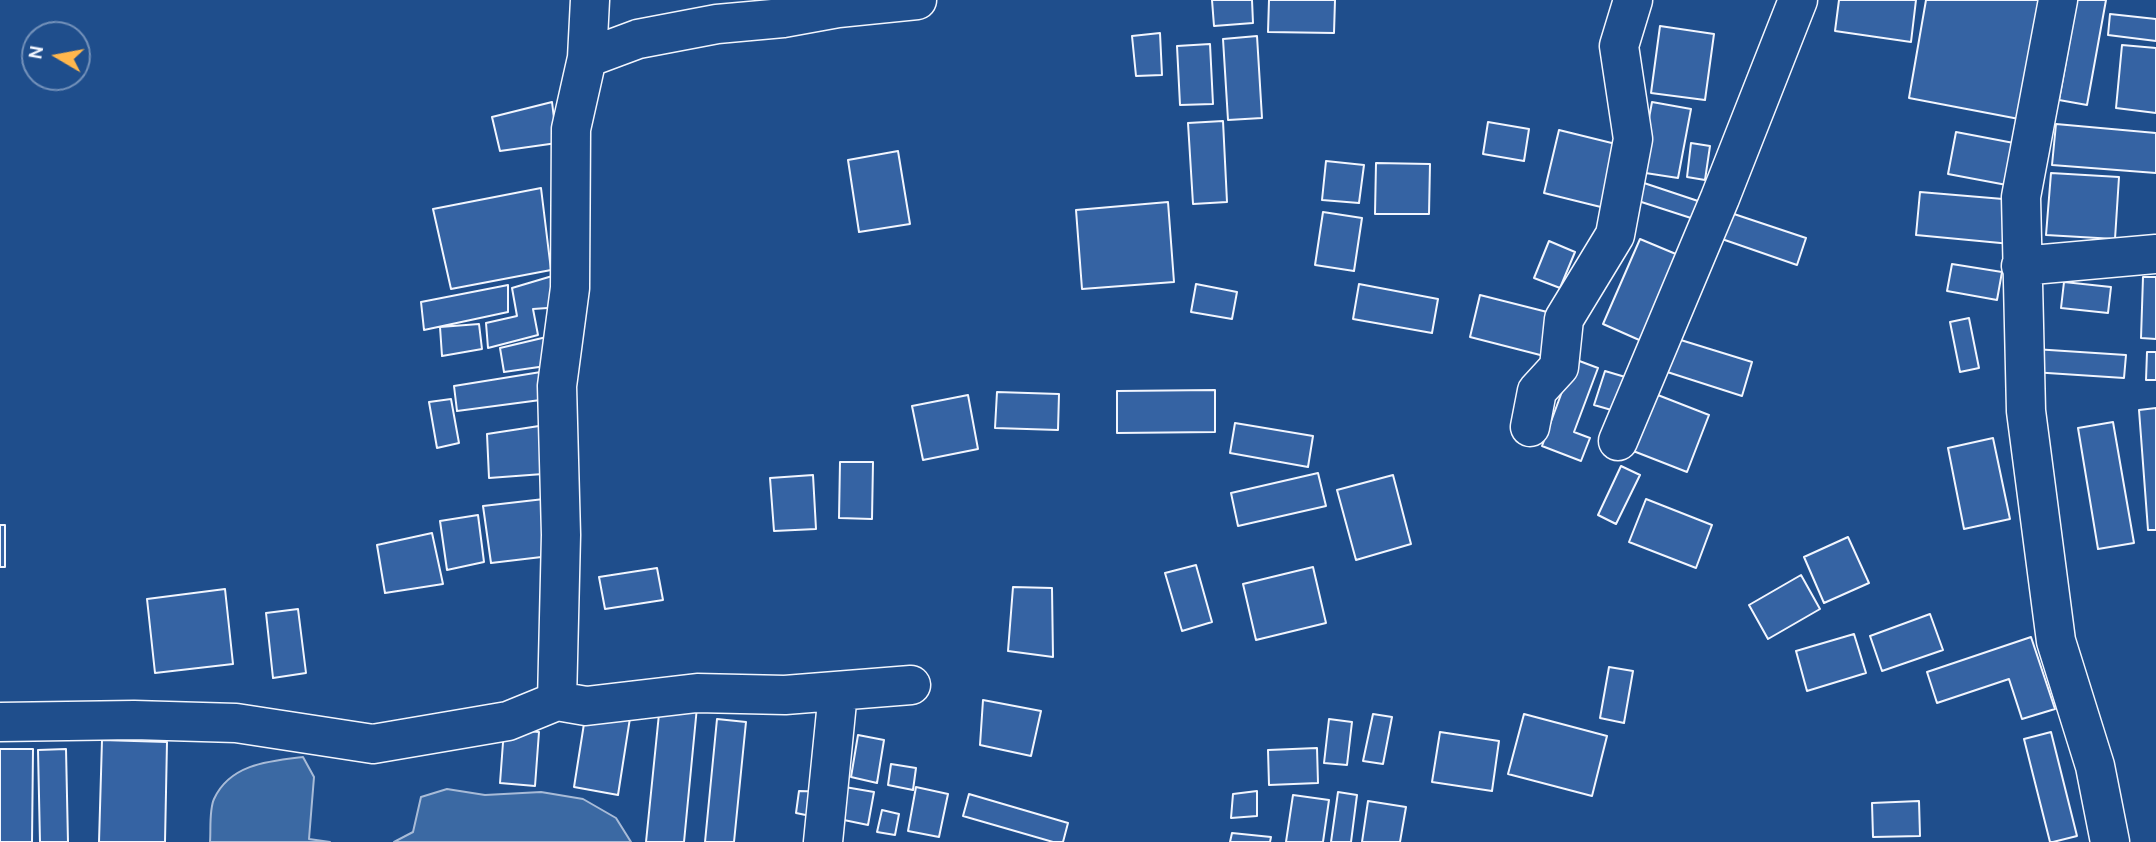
<!DOCTYPE html>
<style>
body{margin:0}
#map{position:relative;width:2156px;height:842px;overflow:hidden;background:#1f4e8c;font-family:Overpass,sans-serif}
canvas{display:block}
.north{position:absolute;left:21px;top:21px;width:70px;height:70px;box-sizing:border-box;background:#1f4e8c;border:2px solid #7391ba;border-radius:50%;rotate:280deg;font-size:19px;font-weight:700;line-height:28px;text-align:center;color:#f2f6ff}
.north::after{content:'';display:block;margin:auto;width:24px;height:32px;background:#ffb74d;clip-path:polygon(50% 0,100% 100%,50% 72%,0 100%)}
</style>
<div id="map">
<canvas width="2156" height="842"></canvas>
<div class="north">N</div>
</div>
<script>
const g = document.querySelector('canvas').getContext('2d');
g.lineJoin = 'round';
function fillPath(path, color) {
  g.fillStyle = color;
  g.fill(path, 'evenodd');
}
function trace(path, color, width, dash) {
  g.strokeStyle = color;
  g.lineWidth = width;
  g.lineCap = dash ? 'butt' : 'round';
  g.setLineDash(dash || []);
  g.stroke(path);
}
const water = new Path2D(`
 M 303,757 L 314,777 L 309,839 L 330,842 L 210,842 C 211,829 209,810 214,799 C 230,764 269,761 303,757 Z
 M 447,789 L 485,795 L 541,792 L 583,799 L 616,818 L 631,842 L 394,842 L 413,832 L 421,797 Z`);
const building = new Path2D(`
 M 1212,0 L 1252,0 L 1253,23 L 1214,26 Z
 M 1269,0 L 1335,0 L 1334,33 L 1268,32 Z
 M 1839,0 L 1916,0 L 1911,42 L 1835,31 Z
 M 1926,0 L 2040,0 L 2019,119 L 1909,98 Z
 M 2077,0 L 2106,0 L 2087,105 L 2059,100 Z
 M 2110,14 L 2156,19 L 2156,41 L 2108,35 Z
 M 1660,26 L 1714,34 L 1705,100 L 1651,93 Z
 M 1160,33 L 1162,75 L 1136,76 L 1132,36 Z
 M 1257,36 L 1262,118 L 1228,120 L 1223,39 Z
 M 1210,44 L 1213,104 L 1180,105 L 1177,46 Z
 M 2122,45 L 2156,48 L 2156,113 L 2116,108 Z
 M 552,102 L 557,143 L 500,151 L 492,117 Z
 M 1652,102 L 1691,109 L 1678,178 L 1639,172 Z
 M 1223,121 L 1227,202 L 1193,204 L 1188,123 Z
 M 1488,122 L 1529,129 L 1524,161 L 1483,154 Z
 M 2056,124 L 2156,133 L 2156,173 L 2052,165 Z
 M 1559,130 L 1628,147 L 1613,210 L 1544,193 Z
 M 1956,132 L 2019,144 L 2012,186 L 1948,174 Z
 M 1691,143 L 1710,146 L 1705,180 L 1687,177 Z
 M 898,151 L 910,224 L 859,232 L 848,160 Z
 M 1326,161 L 1364,165 L 1359,203 L 1322,200 Z
 M 1376,163 L 1430,164 L 1429,214 L 1375,214 Z
 M 2051,173 L 2119,177 L 2115,239 L 2046,235 Z
 M 1635,180 L 1701,202 L 1694,219 L 1629,198 Z
 M 541,188 L 551,270 L 451,289 L 433,209 Z
 M 1920,192 L 2015,200 L 2011,244 L 1916,235 Z
 M 1168,202 L 1174,282 L 1082,289 L 1076,210 Z
 M 1323,212 L 1362,218 L 1354,271 L 1315,265 Z
 M 1728,212 L 1806,238 L 1797,265 L 1719,238 Z
 M 1640,239 L 1683,257 L 1646,343 L 1603,324 Z
 M 1549,241 L 1575,252 L 1560,288 L 1534,278 Z
 M 1952,264 L 2002,272 L 1997,300 L 1947,291 Z
 M 559,274 L 562,307 L 533,309 L 538,335 L 488,348 L 486,323 L 517,316 L 512,288 Z
 M 2143,277 L 2156,277 L 2156,339 L 2141,338 Z
 M 2064,282 L 2111,287 L 2108,313 L 2061,308 Z
 M 1196,284 L 1237,292 L 1232,319 L 1191,312 Z
 M 1359,284 L 1438,299 L 1432,333 L 1353,319 Z
 M 508,285 L 508,312 L 424,330 L 421,302 Z
 M 1480,295 L 1559,315 L 1548,357 L 1470,337 Z
 M 1969,318 L 1979,368 L 1960,372 L 1950,322 Z
 M 479,324 L 482,349 L 442,356 L 440,327 Z
 M 555,335 L 560,364 L 504,372 L 500,348 Z
 M 1671,337 L 1752,362 L 1742,396 L 1661,370 Z
 M 2034,349 L 2126,355 L 2124,378 L 2032,372 Z
 M 2147,352 L 2156,352 L 2156,380 L 2146,380 Z
 M 1574,359 L 1598,368 L 1574,432 L 1590,438 L 1581,461 L 1542,446 Z
 M 547,371 L 548,399 L 457,411 L 454,386 Z
 M 1605,371 L 1632,379 L 1622,413 L 1594,405 Z
 M 1215,390 L 1215,432 L 1117,433 L 1117,391 Z
 M 1645,390 L 1709,415 L 1687,472 L 1623,447 Z
 M 997,392 L 1059,394 L 1058,430 L 995,428 Z
 M 968,395 L 978,449 L 923,460 L 912,406 Z
 M 451,399 L 459,443 L 437,448 L 429,402 Z
 M 2156,408 L 2156,530 L 2148,530 L 2139,410 Z
 M 2113,422 L 2134,543 L 2098,549 L 2078,428 Z
 M 1235,423 L 1313,436 L 1308,467 L 1230,453 Z
 M 539,426 L 543,474 L 489,478 L 487,434 Z
 M 1993,438 L 2010,519 L 1964,529 L 1948,448 Z
 M 840,462 L 873,462 L 872,519 L 839,518 Z
 M 1621,466 L 1640,475 L 1616,524 L 1598,515 Z
 M 1318,473 L 1326,506 L 1238,526 L 1231,493 Z
 M 813,475 L 816,529 L 774,531 L 770,478 Z
 M 1393,475 L 1411,544 L 1356,560 L 1337,490 Z
 M 544,499 L 550,556 L 491,563 L 483,506 Z
 M 1646,499 L 1712,525 L 1696,568 L 1629,542 Z
 M 478,515 L 484,562 L 447,570 L 440,521 Z
 M 0,525 L 5,525 L 5,567 L 0,567 Z
 M 432,533 L 443,584 L 385,593 L 377,545 Z
 M 1848,537 L 1869,583 L 1824,603 L 1804,557 Z
 M 1196,565 L 1212,622 L 1182,631 L 1165,573 Z
 M 1313,567 L 1326,623 L 1256,640 L 1243,584 Z
 M 657,568 L 663,600 L 605,609 L 599,577 Z
 M 1801,575 L 1820,609 L 1768,639 L 1749,605 Z
 M 1013,587 L 1052,588 L 1053,657 L 1008,651 Z
 M 225,589 L 233,664 L 155,673 L 147,599 Z
 M 298,609 L 306,673 L 273,678 L 266,613 Z
 M 1930,614 L 1943,650 L 1882,671 L 1870,636 Z
 M 1854,634 L 1866,673 L 1807,691 L 1796,651 Z
 M 2031,637 L 2055,709 L 2022,719 L 2009,679 L 1937,703 L 1927,672 Z
 M 1609,667 L 1633,671 L 1624,723 L 1600,718 Z
 M 983,700 L 1041,711 L 1031,756 L 980,745 Z
 M 660,704 L 697,707 L 684,842 L 646,842 Z
 M 586,711 L 630,718 L 618,795 L 574,787 Z
 M 1373,714 L 1392,717 L 1383,764 L 1363,761 Z
 M 1524,714 L 1607,736 L 1592,796 L 1508,774 Z
 M 717,719 L 746,722 L 734,842 L 705,842 Z
 M 1329,719 L 1352,722 L 1347,765 L 1324,763 Z
 M 504,729 L 539,732 L 535,786 L 500,783 Z
 M 1440,732 L 1499,741 L 1492,791 L 1432,782 Z
 M 2051,732 L 2077,836 L 2053,842 L 2050,842 L 2024,739 Z
 M 858,735 L 884,740 L 877,783 L 851,777 Z
 M 102,740 L 167,742 L 165,842 L 99,842 Z
 M 1317,748 L 1318,783 L 1269,785 L 1268,750 Z
 M 0,749 L 33,749 L 32,842 L 0,842 Z
 M 66,749 L 68,842 L 40,842 L 38,750 Z
 M 891,764 L 916,768 L 913,790 L 888,785 Z
 M 845,787 L 874,792 L 868,825 L 839,819 Z
 M 916,787 L 948,794 L 939,837 L 908,831 Z
 M 799,791 L 832,792 L 830,820 L 796,813 Z
 M 1257,791 L 1257,816 L 1231,818 L 1233,794 Z
 M 1338,792 L 1357,795 L 1351,842 L 1331,842 Z
 M 969,794 L 1068,823 L 1063,842 L 1053,842 L 963,816 Z
 M 1293,795 L 1329,800 L 1323,842 L 1286,842 Z
 M 1368,801 L 1406,807 L 1400,842 L 1362,842 Z
 M 1919,801 L 1920,836 L 1873,837 L 1872,803 Z
 M 882,810 L 899,814 L 895,835 L 877,832 Z
 M 1232,833 L 1271,837 L 1270,842 L 1230,842 Z`);
const minor = new Path2D(`
 M 2058,0 L 2021,197 L 2026,411 L 2056,641 L 2095,766 L 2110,842
 M 587,58 L 590,0
 M 2021,266 L 2156,254
 M 1530,427 L 1537,391 L 1559,367 L 1564,319 L 1615,235 L 1633,139 L 1619,46 L 1633,0
 M 1618,441 L 1720,198 L 1798,0
 M 557,701 L 586,706 L 697,693 L 785,695 L 911,685
 M 0,722 L 134,720 L 236,723 L 373,744 L 508,721 L 557,701 L 561,535 L 557,386 L 570,288 L 571,129 L 587,58 L 638,39 L 717,24 L 783,18 L 838,8 L 917,0
 M 823,842 L 838,692`);
fillPath(water, '#3b69a3');
trace(water, '#a8bbd7', 2);
fillPath(building, '#3563a3');
trace(building, '#f2f6ff', 2);
trace(minor, '#f2f6ff', 41);
trace(minor, '#1f4e8c', 38);
</script>
